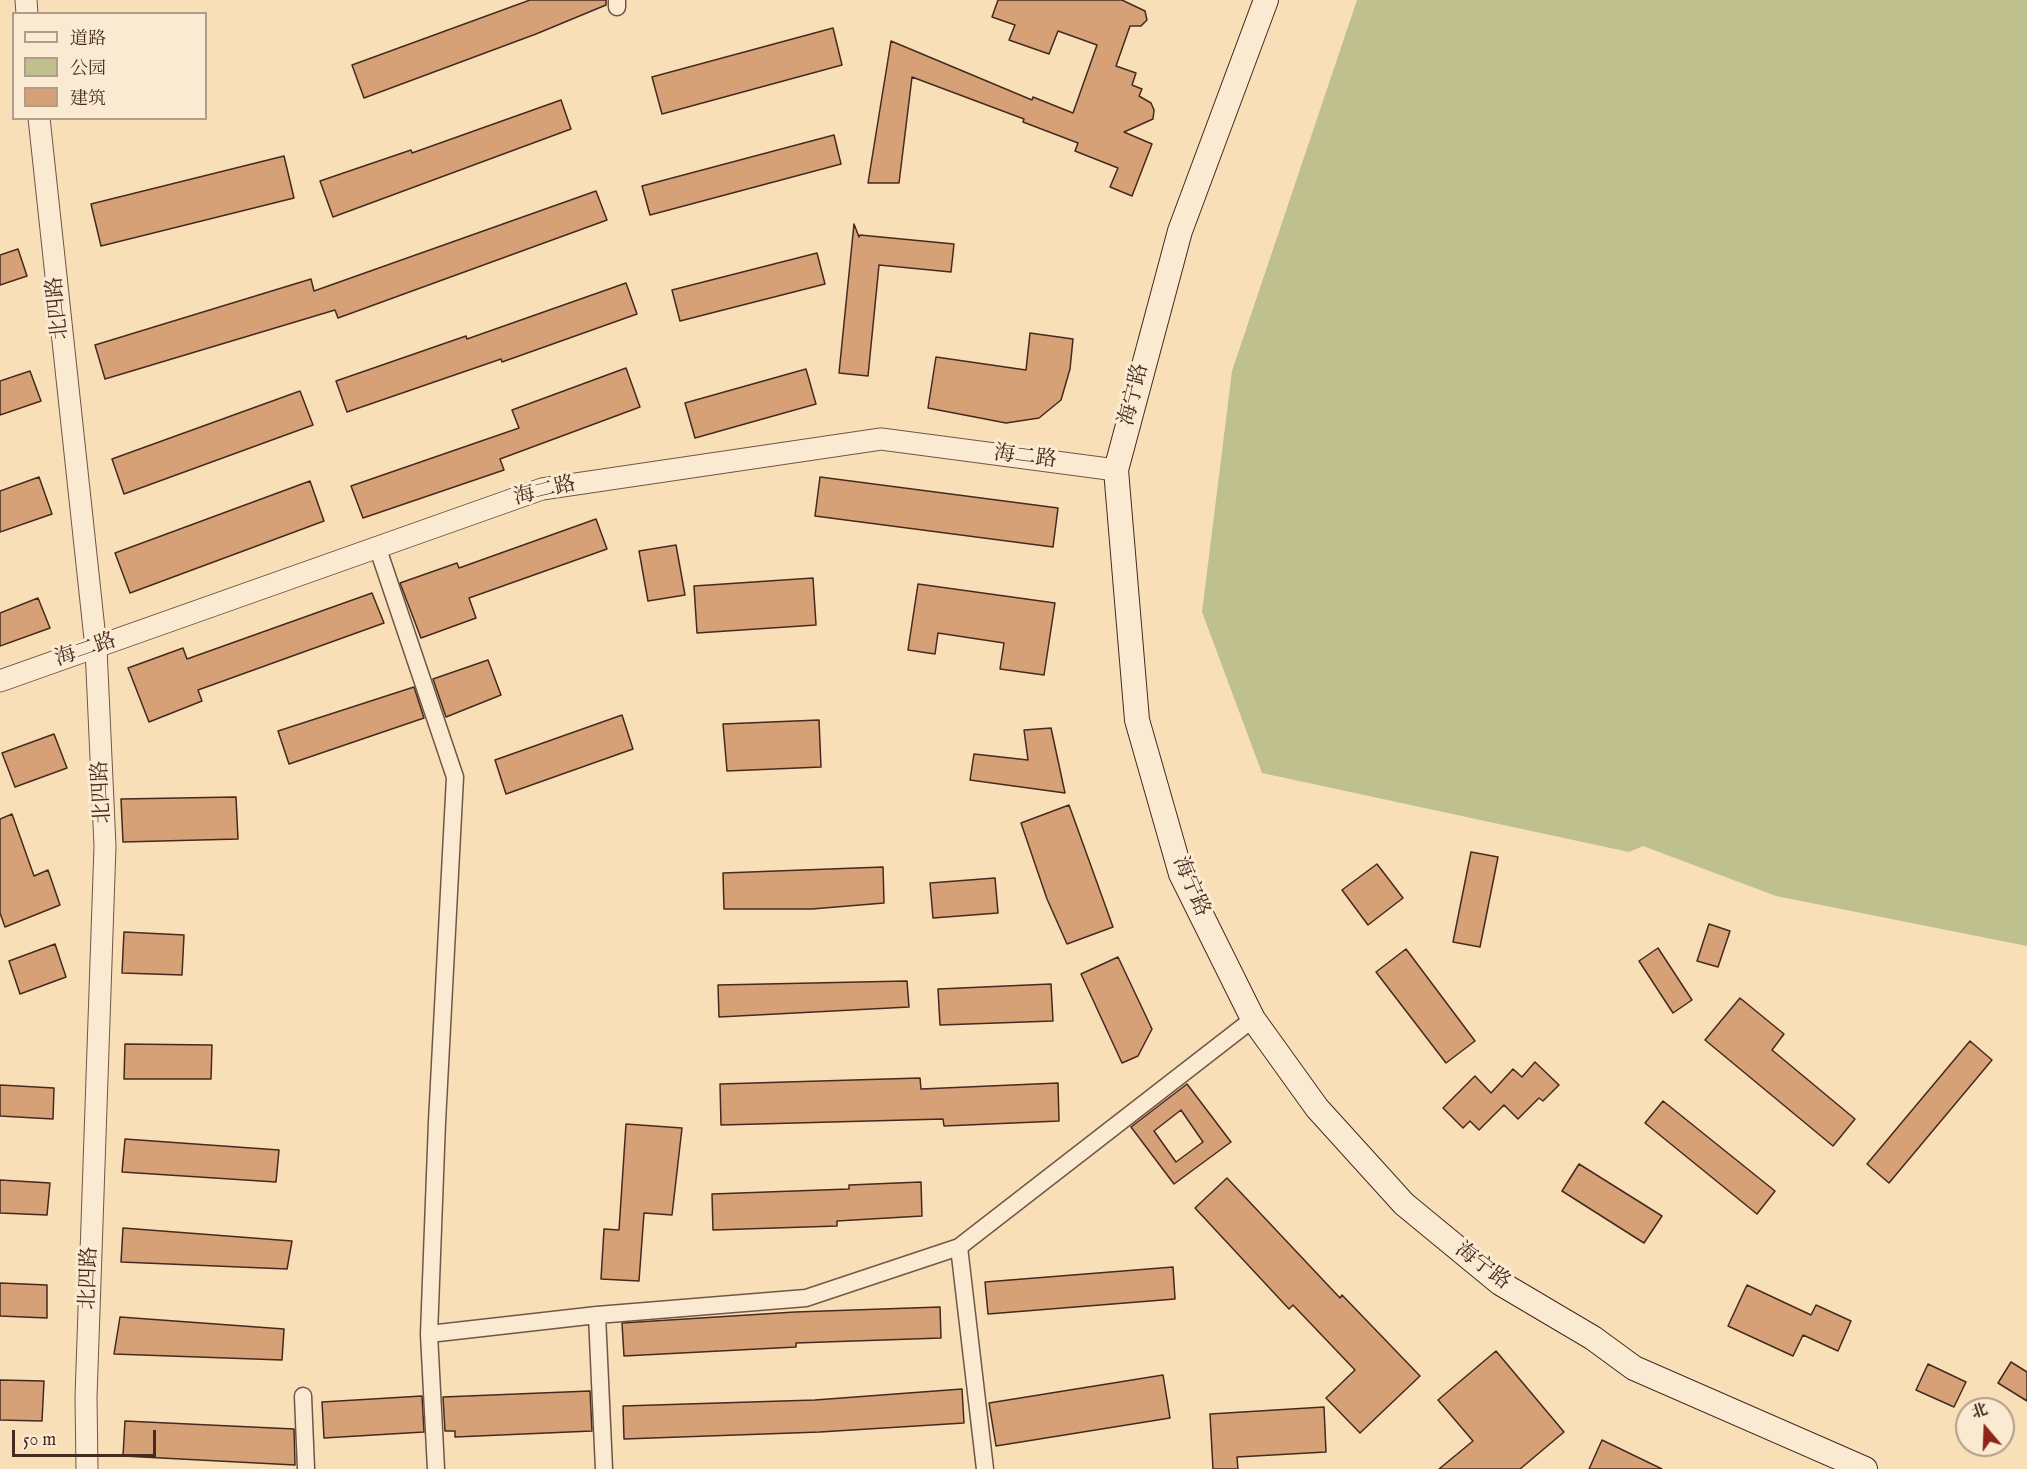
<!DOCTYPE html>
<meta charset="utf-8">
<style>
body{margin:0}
#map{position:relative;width:2027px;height:1469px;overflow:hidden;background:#f8dfb8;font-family:"IM FELL English","Noto Serif SC",serif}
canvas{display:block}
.legend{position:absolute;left:12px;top:12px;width:195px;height:108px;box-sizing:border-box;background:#faead1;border:2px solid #b29d8a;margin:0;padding:8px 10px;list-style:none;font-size:18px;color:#46291f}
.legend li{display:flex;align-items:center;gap:12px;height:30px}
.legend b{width:30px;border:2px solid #b29d8a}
.north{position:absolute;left:1955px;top:1397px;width:60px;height:60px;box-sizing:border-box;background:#faead1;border:2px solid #b29d8a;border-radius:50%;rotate:341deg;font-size:16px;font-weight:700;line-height:24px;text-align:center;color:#46291f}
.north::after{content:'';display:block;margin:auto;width:21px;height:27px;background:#8f2418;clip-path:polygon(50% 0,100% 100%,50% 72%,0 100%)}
.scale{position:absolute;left:12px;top:1430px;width:144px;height:27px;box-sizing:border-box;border:3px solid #46291f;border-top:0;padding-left:8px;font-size:18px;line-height:21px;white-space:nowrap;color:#46291f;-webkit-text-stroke:4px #faead1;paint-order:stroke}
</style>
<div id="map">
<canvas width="2027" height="1469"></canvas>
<ul class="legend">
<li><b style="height:8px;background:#faead1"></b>道路</li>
<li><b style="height:16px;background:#bec18e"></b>公园</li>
<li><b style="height:16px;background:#d7a178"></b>建筑</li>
</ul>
<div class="north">北</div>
<div class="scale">50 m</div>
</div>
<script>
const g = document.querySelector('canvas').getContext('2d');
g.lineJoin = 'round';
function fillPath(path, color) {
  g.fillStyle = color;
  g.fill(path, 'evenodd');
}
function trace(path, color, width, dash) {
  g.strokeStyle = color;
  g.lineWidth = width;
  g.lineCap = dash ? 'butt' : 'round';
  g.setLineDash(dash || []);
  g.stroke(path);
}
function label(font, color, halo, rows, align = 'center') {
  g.font = font + ' "IM FELL English","Noto Serif SC",serif';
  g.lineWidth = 6;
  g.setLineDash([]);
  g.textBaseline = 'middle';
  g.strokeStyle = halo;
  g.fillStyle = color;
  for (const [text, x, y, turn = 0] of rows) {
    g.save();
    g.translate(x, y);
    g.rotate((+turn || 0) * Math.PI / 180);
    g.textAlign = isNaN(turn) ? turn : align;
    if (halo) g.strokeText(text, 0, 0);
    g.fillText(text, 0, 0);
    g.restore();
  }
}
const green = new Path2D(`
 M 1357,0 L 2027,0 L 2027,946 L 1776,896 L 1643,846 L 1629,852 L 1262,773 L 1202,612 L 1232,371 Z`);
const building = new Path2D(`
 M 530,0 L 606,0 L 606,5 L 536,34 L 364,98 L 352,65 Z
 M 998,0 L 1122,0 L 1145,11 L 1147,20 L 1141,26 L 1130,26 L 1116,66 L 1136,73 L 1132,85 L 1142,89 L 1139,96 L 1151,103 L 1154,110 L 1153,119 L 1124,132 L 1152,144 L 1132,196 L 1110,187 L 1118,168 L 1075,151 L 1078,143 L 1023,122 L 1024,119 L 912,77 L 899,183 L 868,183 L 891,41 L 1032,100 L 1033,97 L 1073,113 L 1097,45 L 1058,31 L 1049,54 L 1009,40 L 1015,25 L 992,17 Z
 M 833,28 L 842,65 L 662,114 L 652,77 Z
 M 561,100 L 571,129 L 333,217 L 320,181 L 411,150 L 412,153 Z
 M 834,135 L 841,164 L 650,215 L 642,186 Z
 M 284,156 L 294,198 L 101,246 L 91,204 Z
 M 596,191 L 607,220 L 338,318 L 335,310 L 105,379 L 95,345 L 311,279 L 314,291 Z
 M 854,224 L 859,237 L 860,235 L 954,244 L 951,272 L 879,265 L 868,376 L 839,373 Z
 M 18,249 L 27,276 L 0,285 L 0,255 Z
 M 817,253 L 825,284 L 680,321 L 672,290 Z
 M 626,283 L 637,314 L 502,362 L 501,359 L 347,412 L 336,381 L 466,336 L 467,339 Z
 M 1030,333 L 1073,339 L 1070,369 L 1061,400 L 1039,418 L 1006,423 L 928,408 L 936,357 L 1026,370 Z
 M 626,368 L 640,407 L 500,459 L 504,470 L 363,518 L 351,486 L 519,428 L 512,410 Z
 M 806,369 L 816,404 L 695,438 L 685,403 Z
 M 30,371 L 41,401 L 0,415 L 0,381 Z
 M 300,391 L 313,425 L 124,494 L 112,459 Z
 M 39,477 L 52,514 L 0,532 L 0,491 Z
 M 820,477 L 1058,508 L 1053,547 L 815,516 Z
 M 310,481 L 324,521 L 130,593 L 115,553 Z
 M 596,519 L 607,549 L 469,598 L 476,618 L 421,638 L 400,583 L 457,563 L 459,568 Z
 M 676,545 L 685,595 L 648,601 L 639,551 Z
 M 813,578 L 816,625 L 697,633 L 694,586 Z
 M 918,584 L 1055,603 L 1044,675 L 1000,669 L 1004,643 L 938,633 L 935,654 L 908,650 Z
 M 372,593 L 384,623 L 198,690 L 202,701 L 149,722 L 128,668 L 183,648 L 187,659 Z
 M 38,598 L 50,628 L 0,646 L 0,613 Z
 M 488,660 L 501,695 L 446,717 L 433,679 Z
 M 414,687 L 424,718 L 289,764 L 278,731 Z
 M 622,715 L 633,749 L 506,794 L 495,760 Z
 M 819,720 L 821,767 L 727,771 L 723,724 Z
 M 1051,728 L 1065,793 L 970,780 L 974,754 L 1028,760 L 1024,730 Z
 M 54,734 L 67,768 L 15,787 L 2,753 Z
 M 236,797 L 238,839 L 123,842 L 121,799 Z
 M 1069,805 L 1113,927 L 1067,944 L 1047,899 L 1021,823 Z
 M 12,814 L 34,876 L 48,870 L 60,905 L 5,927 L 0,913 L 0,819 Z
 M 1471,852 L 1498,857 L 1480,947 L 1453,942 Z
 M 1377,864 L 1403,898 L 1368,925 L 1342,890 Z
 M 883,867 L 884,903 L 812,909 L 724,909 L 723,873 Z
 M 995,878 L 998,913 L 933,918 L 930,883 Z
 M 1709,924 L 1730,931 L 1718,967 L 1697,961 Z
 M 124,932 L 184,935 L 182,975 L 122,973 Z
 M 55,944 L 66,977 L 20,994 L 9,961 Z
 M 1658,948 L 1692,1000 L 1673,1013 L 1639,961 Z
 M 1406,949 L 1475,1041 L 1446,1063 L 1376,972 Z
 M 1118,957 L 1152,1029 L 1138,1056 L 1122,1063 L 1081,974 Z
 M 907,981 L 909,1007 L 719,1017 L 718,985 Z
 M 1051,984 L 1053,1021 L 940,1025 L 938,989 Z
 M 1740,998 L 1784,1034 L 1772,1050 L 1855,1119 L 1833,1146 L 1705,1040 Z
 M 1970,1041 L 1992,1060 L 1889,1183 L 1867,1164 Z
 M 125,1044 L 212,1045 L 211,1079 L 124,1079 Z
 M 1535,1062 L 1559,1085 L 1543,1101 L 1539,1098 L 1518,1119 L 1504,1105 L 1479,1130 L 1470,1121 L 1463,1128 L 1443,1108 L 1475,1076 L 1491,1093 L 1513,1069 L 1522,1077 Z
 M 920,1078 L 921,1089 L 1058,1083 L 1059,1121 L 944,1126 L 943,1119 L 721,1125 L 720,1084 Z
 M 1187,1084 L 1231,1142 L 1174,1184 L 1131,1127 ZM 1181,1110 L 1203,1142 L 1176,1162 L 1154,1131 Z
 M 0,1085 L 54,1088 L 53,1119 L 0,1116 Z
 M 1663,1101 L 1775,1191 L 1757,1214 L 1645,1123 Z
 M 626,1124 L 682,1128 L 672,1215 L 644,1213 L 639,1281 L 601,1279 L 604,1229 L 619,1230 Z
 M 125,1139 L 279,1150 L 276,1182 L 122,1172 Z
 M 1579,1164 L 1662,1216 L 1644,1243 L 1562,1191 Z
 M 1227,1178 L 1340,1298 L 1342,1295 L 1420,1376 L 1360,1433 L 1326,1398 L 1355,1370 L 1293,1305 L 1289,1309 L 1195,1208 Z
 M 0,1180 L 50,1183 L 47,1215 L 0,1213 Z
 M 921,1182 L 922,1216 L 837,1221 L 837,1226 L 713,1230 L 712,1194 L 849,1189 L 849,1185 Z
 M 123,1228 L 292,1241 L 287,1269 L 121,1262 Z
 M 1173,1267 L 1175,1299 L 988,1314 L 985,1282 Z
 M 0,1283 L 47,1285 L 47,1318 L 0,1316 Z
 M 1747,1285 L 1811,1315 L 1816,1305 L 1851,1321 L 1838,1351 L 1803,1335 L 1793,1356 L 1728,1326 Z
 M 940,1307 L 941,1338 L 796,1343 L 796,1347 L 624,1356 L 622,1323 L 795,1312 Z
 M 120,1317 L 284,1329 L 282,1360 L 114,1354 Z
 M 1496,1351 L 1564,1432 L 1520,1469 L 1439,1469 L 1473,1441 L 1438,1400 Z
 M 2011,1362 L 2027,1372 L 2027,1401 L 1998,1383 Z
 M 1928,1364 L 1966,1382 L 1954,1407 L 1916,1390 Z
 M 1163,1375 L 1170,1418 L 996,1446 L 989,1403 Z
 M 0,1380 L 44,1381 L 42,1421 L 0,1420 Z
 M 962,1389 L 964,1423 L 820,1432 L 624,1439 L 623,1406 L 815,1400 Z
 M 590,1391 L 592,1431 L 455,1437 L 455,1431 L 445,1431 L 443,1397 Z
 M 422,1396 L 424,1432 L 324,1438 L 322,1402 Z
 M 1324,1407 L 1326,1452 L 1237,1457 L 1238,1469 L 1213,1469 L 1210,1414 Z
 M 125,1421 L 294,1429 L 295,1465 L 123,1456 Z
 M 1602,1440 L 1662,1469 L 1589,1469 Z`);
const minor = new Path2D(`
 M 617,7 L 617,0
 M 377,546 L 455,777 L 437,1122 L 429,1334 L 436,1469
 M 959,1247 L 985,1469
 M 597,1315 L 604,1469
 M 429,1334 L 597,1315 L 806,1298 L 959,1247 L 1253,1019
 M 303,1396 L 306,1469`);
const tertiary = new Path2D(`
 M 26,0 L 27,14
 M 39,118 L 96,648 L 105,846 L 86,1397 L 87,1469
 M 0,681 L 542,489 L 881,439 L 1116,470`);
const secondary = new Path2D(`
 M 1266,0 L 1180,231 L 1116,470 L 1137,720 L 1181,874 L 1253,1019 L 1317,1108 L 1404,1204 L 1500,1283 L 1593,1338 L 1634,1368 L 1865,1469`);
const streetNames = [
 ["北四路",59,308,-96],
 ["海宁路",1135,395,-76],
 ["海二路",1025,458,7],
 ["海二路",545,492,-14],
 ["海二路",86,651,-19],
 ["北四路",103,792,-93],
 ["海宁路",1190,887,67],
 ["海宁路",1482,1267,37],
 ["北四路",90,1278,-88]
];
fillPath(green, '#bec18e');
fillPath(building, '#d7a178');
trace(building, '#46291f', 1.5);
trace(minor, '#725645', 19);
trace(tertiary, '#725645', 23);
trace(secondary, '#46291f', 26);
trace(minor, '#faead1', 16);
trace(tertiary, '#faead1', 21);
trace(secondary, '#faead1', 24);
label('21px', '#46291f', '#faead1', streetNames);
</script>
